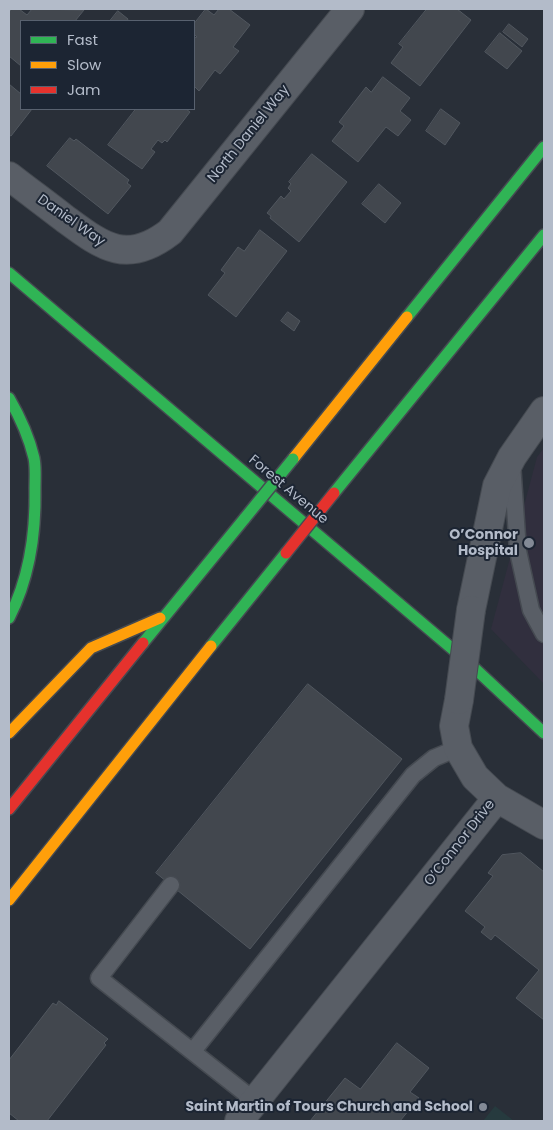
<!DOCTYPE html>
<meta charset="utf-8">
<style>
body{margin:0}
#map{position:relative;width:553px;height:1130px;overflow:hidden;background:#292f38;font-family:Poppins,sans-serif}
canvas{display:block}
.frame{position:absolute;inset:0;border:10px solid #b3bbc9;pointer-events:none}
.legend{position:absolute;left:20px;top:20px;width:175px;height:90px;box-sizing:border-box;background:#1c2533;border:1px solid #58616f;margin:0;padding:6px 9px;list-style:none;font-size:15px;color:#b3bbc9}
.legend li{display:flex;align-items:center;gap:10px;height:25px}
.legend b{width:25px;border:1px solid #58616f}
</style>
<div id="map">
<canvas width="553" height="1130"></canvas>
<div class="frame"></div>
<ul class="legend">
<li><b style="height:6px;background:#30b455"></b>Fast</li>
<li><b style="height:6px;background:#ff9f0a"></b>Slow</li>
<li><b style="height:6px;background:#e5322d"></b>Jam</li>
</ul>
</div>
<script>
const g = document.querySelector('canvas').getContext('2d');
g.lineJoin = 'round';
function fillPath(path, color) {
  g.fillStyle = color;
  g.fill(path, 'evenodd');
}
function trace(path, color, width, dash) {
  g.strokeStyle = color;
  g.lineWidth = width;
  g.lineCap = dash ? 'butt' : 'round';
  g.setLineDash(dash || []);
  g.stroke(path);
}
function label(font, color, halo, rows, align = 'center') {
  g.font = font + ' Poppins,sans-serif';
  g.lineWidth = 4;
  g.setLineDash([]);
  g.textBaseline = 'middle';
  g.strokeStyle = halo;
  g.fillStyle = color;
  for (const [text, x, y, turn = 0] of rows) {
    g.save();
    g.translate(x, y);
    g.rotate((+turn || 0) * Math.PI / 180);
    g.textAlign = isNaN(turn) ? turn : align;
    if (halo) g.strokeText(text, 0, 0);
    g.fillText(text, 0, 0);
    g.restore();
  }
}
const medical = new Path2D(`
 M 544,448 L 544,684 L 491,629 L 537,457 Z`);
const green = new Path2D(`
 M 495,1106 L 514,1121 L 483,1121 Z`);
const building = new Path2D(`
 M 12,9 L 19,9 L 27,15 L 32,9 L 84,10 L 75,21 L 21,21 L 21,66 L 9,56 L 9,13 Z
 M 206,9 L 214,15 L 219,9 L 229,9 L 250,25 L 233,47 L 239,51 L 220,74 L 215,70 L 199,91 L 194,86 L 194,38 L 197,37 L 194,34 L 194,24 Z
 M 427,9 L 457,9 L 471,20 L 420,86 L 391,63 L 403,47 L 399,44 Z
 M 118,11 L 128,19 L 127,21 L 110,21 Z
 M 509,24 L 528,39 L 522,47 L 503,32 Z
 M 500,33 L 522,51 L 507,69 L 485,52 Z
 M 383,77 L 410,98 L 400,111 L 411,120 L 398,136 L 386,127 L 358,162 L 332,141 L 344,126 L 339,122 L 366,87 L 371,92 Z
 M 9,84 L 21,94 L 21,109 L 32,109 L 11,136 L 9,135 Z
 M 136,109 L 186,109 L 190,112 L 167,142 L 165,140 L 162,143 L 158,140 L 151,149 L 155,152 L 142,169 L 108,145 Z
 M 441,109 L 460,123 L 445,145 L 426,131 Z
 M 70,138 L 74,141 L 76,139 L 129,180 L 127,183 L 131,186 L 108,214 L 47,166 Z
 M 312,154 L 347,182 L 299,242 L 270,218 L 271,216 L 267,213 L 281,196 L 284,199 L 291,191 L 288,188 L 291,184 L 289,182 Z
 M 379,184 L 401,203 L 385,223 L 362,204 Z
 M 260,230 L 287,251 L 236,317 L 208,295 L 225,273 L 221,270 L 238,247 L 244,251 Z
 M 288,312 L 300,321 L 294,331 L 281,321 Z
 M 308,684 L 402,759 L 250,949 L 156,873 Z
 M 521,853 L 544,872 L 544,1020 L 516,998 L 539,970 L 495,935 L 491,940 L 481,932 L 485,927 L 465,911 L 493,876 L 488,873 L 502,855 Z
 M 59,1001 L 108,1039 L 104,1043 L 106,1045 L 47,1121 L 19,1121 L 9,1113 L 9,1060 L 53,1003 L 56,1005 Z
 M 397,1043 L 429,1068 L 410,1092 L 419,1098 L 400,1121 L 310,1121 L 345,1078 L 360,1089 Z`);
const lane = new Path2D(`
 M 512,463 L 518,551 L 531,610 L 544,634
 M 171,885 L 99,978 L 255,1101
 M 193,1051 L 413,775 L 434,758 L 458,748`);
const street = new Path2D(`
 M 9,176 C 27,190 46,204 64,218 C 102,246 126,266 170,232 L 350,9
 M 471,610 L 497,486 L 512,457 L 544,411
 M 459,700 L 454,726 L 458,748 L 475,777 L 497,798 L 544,825
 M 239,1121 L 497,798`);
const fast = new Path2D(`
 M 9,273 L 469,663 L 544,733
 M 407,317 L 544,147
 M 9,398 C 20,417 29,437 34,458 C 36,468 35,478 35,488 C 36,534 30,577 9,618
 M 334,493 L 544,235
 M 143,643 L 245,518
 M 211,646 L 286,553`);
const slow = new Path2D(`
 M 293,459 L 407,317
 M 9,733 L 91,648 L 160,618
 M 9,900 L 211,646`);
const jam = new Path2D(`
 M 9,809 L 143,643`);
const streetBridge = new Path2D(`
 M 459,700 L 471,610`);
const fastBridge = new Path2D(`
 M 245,518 L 293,459`);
const jamBridge = new Path2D(`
 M 286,553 L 334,493`);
const markers = [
 [529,543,6,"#838a96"],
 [483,1107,5,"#838a96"]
];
const streetNames = [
 ["North Daniel Way",249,134,-51],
 ["Daniel Way",71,221,35],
 ["Forest Avenue",288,490,40],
 ["O’Connor Drive",460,843,-52]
];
const poiNames = [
 ["O’Connor",518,535],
 ["Hospital",518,551],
 ["Saint Martin of Tours Church and School",473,1107]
];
fillPath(medical, '#312f3e');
fillPath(green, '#263a3e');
fillPath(building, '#42474e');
trace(building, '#51575f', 1);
trace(lane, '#454a51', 19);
trace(street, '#454a51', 30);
trace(fast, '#454a51', 14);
trace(slow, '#454a51', 14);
trace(jam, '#454a51', 14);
trace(lane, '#595e66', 16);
trace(street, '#595e66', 28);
trace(fast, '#30b455', 11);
trace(slow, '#ff9f0a', 11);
trace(jam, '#e5322d', 11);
trace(streetBridge, '#454a51', 30, []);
trace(fastBridge, '#464b53', 14, []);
trace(jamBridge, '#464b53', 14, []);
trace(streetBridge, '#595e66', 28);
trace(fastBridge, '#30b455', 11);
trace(jamBridge, '#e5322d', 11);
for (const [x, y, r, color] of markers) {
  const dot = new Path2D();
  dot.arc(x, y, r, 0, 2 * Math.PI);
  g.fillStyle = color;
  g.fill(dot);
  trace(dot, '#1c2533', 2);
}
label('14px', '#b3bbc9', '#1c2533', streetNames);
label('bold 14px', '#b3bbc9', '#1c2533', poiNames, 'right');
</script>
